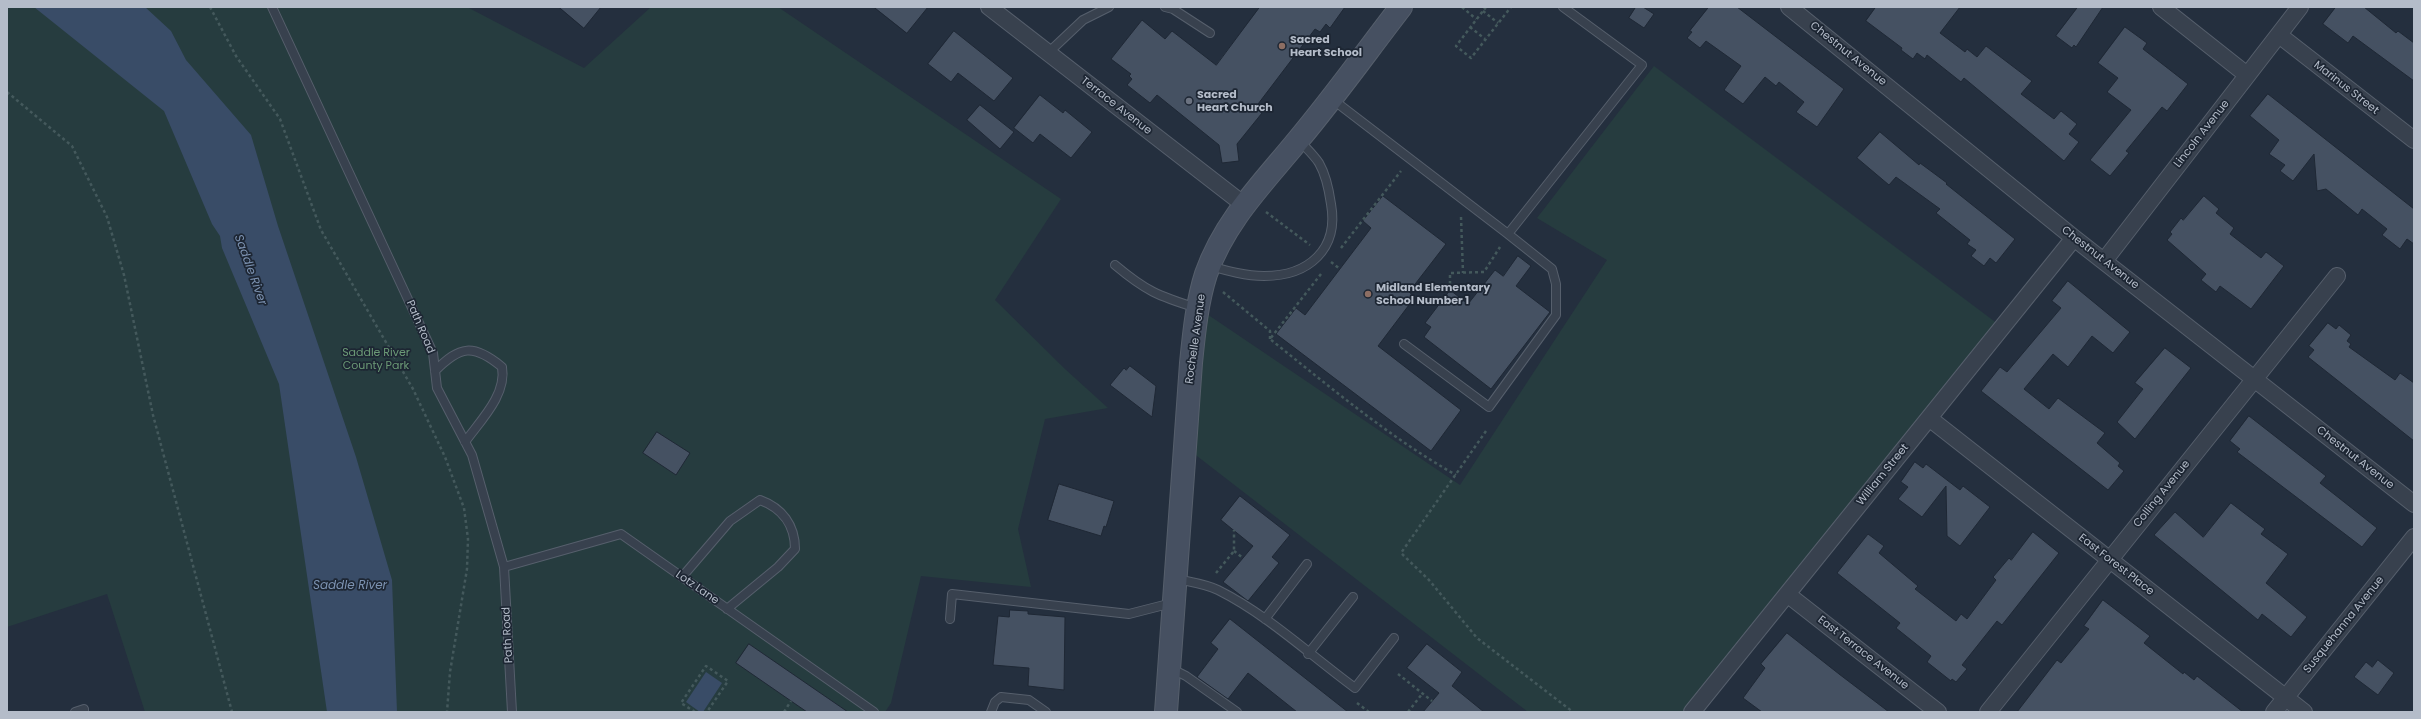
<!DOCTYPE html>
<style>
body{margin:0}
#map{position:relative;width:2421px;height:719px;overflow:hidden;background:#242f3e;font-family:Poppins,sans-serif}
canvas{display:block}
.frame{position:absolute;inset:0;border:8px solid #b4bcc9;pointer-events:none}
</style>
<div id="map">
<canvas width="2421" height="719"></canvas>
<div class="frame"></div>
</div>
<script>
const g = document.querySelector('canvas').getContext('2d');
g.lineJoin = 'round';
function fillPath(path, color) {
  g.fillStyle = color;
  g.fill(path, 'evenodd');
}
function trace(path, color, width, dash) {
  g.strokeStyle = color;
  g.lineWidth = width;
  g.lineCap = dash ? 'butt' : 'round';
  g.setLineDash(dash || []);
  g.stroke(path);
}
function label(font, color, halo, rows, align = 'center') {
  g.font = font + ' Poppins,sans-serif';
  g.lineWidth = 3.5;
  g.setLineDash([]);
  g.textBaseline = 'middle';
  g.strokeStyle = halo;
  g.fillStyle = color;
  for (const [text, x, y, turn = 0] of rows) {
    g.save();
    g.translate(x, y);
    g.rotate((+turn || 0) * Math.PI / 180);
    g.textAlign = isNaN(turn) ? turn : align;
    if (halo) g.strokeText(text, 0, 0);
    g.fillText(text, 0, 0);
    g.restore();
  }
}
const green = new Path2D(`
 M 7,7 L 467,7 L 584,68 L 651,7 L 778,7 L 1061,199 L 995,300 L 1065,369 L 1108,408 L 1045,419 L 1018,529 L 1031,587 L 921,576 L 891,703 L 885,712 L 145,712 L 107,594 L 7,627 Z
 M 1654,66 L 2002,327 L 1694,712 L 1528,712 L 1184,446 L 1198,308 L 1460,485 L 1607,260 L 1537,218 Z`);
const water = new Path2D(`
 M 34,7 L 145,7 L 171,31 L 186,60 L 251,135 L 278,226 L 356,457 L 392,580 L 397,712 L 327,712 L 279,384 L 222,248 L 220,236 L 212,224 L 164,111 Z
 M 706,672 L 722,683 L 703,712 L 700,712 L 686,702 Z`);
const building = new Path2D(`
 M 559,7 L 601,7 L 584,28 Z
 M 874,7 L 928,7 L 907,33 Z
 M 1260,7 L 1345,7 L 1330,28 L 1326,24 L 1320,32 L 1315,29 L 1255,108 L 1262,113 L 1237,144 L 1239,161 L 1222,163 L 1219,145 L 1157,95 L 1150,103 L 1127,85 L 1132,79 L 1129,76 L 1131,74 L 1111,59 L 1142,20 L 1165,39 L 1172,31 L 1216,65 Z
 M 1636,7 L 1643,7 L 1654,14 L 1644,28 L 1629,18 Z
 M 1709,7 L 1737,7 L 1844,89 L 1817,127 L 1796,112 L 1804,102 L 1779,82 L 1776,86 L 1765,77 L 1743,104 L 1724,90 L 1741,66 L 1706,41 L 1700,48 L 1687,38 L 1692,32 L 1690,31 Z
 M 1876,7 L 1960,7 L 1940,33 L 1965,52 L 1967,49 L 1977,57 L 1986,46 L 2032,81 L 2021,94 L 2054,119 L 2061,111 L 2077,124 L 2069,134 L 2079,142 L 2064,161 L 1964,78 L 1961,82 L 1927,55 L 1925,59 L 1917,53 L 1913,59 L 1901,50 L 1902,48 L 1866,21 Z
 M 2078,7 L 2103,7 L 2076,47 L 2074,45 L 2072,48 L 2056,36 Z
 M 2336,7 L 2364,7 L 2396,33 L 2398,31 L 2414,43 L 2414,81 L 2353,36 L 2348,43 L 2323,24 Z
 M 2125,27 L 2147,43 L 2143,49 L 2188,84 L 2167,111 L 2162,107 L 2126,151 L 2129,153 L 2110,176 L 2090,160 L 2131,110 L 2107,92 L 2118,78 L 2098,63 Z
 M 954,31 L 1013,78 L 994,101 L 958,73 L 951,82 L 928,64 Z
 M 2268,94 L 2414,209 L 2414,244 L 2407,239 L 2400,249 L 2382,235 L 2387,229 L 2362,209 L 2358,215 L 2326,189 L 2317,191 L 2314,154 L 2293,181 L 2280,171 L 2285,165 L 2269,154 L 2279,140 L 2250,116 Z
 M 1040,95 L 1063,113 L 1065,110 L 1092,132 L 1071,158 L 1040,134 L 1033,143 L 1014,128 Z
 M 980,105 L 1014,132 L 1000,149 L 967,120 Z
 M 1880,132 L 1919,165 L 1920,163 L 1947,183 L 1946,184 L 2015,239 L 1996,263 L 1990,258 L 1984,266 L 1971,256 L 1976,250 L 1967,244 L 1970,240 L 1936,213 L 1940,209 L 1896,177 L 1889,185 L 1857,158 Z
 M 1383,196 L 1446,244 L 1409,292 L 1415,297 L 1378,346 L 1461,410 L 1431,451 L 1276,334 L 1296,308 L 1305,315 L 1371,228 L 1363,221 Z
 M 2204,196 L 2219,209 L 2216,213 L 2234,228 L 2230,234 L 2261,258 L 2266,252 L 2284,266 L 2251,309 L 2220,286 L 2216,292 L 2201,280 L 2206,274 L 2167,240 L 2172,234 L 2170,232 L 2181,218 L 2183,220 Z
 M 1518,256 L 1531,266 L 1516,286 L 1550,312 L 1491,389 L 1424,337 L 1431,327 L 1425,323 L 1450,290 L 1468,304 L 1495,270 L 1503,276 Z
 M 2068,281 L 2130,332 L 2113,353 L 2092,336 L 2068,367 L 2053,354 L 2024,389 L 2049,409 L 2058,398 L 2105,433 L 2097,443 L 2120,463 L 2118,466 L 2124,471 L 2108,490 L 1981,391 L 2000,367 L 2007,372 L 2061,308 L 2052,301 Z
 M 2328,323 L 2336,329 L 2339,325 L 2351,335 L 2347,341 L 2351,344 L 2349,347 L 2395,380 L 2400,373 L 2414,383 L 2414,441 L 2308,357 L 2314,350 L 2309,346 Z
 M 2165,348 L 2191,368 L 2135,439 L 2117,422 L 2143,389 L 2135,383 Z
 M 1130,366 L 1156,386 L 1152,417 L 1110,385 L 1124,368 L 1126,370 Z
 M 2249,416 L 2326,476 L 2320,483 L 2377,528 L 2362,547 L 2237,452 L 2240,449 L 2230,441 Z
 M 657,432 L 690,453 L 676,475 L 643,453 Z
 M 1915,462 L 1923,468 L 1926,464 L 1960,490 L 1963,486 L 1990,507 L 1960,546 L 1947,536 L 1946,486 L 1922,517 L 1898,499 L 1908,487 L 1901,482 Z
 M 1059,484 L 1114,501 L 1106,527 L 1104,526 L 1101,536 L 1048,520 Z
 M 1240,496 L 1290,535 L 1272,557 L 1279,563 L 1248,601 L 1223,582 L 1253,546 L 1221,520 Z
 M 2231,503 L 2265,529 L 2261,534 L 2288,554 L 2266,583 L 2307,617 L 2291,637 L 2262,614 L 2258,620 L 2154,535 L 2175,512 L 2203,537 Z
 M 2033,532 L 2059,553 L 2002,625 L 1997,621 L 1962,665 L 1967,669 L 1956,682 L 1952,679 L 1951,681 L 1927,662 L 1931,656 L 1896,628 L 1900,623 L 1837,573 L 1868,534 L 1884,546 L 1879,553 L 1918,586 L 1915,589 L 1956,621 L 1961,614 L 1967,619 L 1996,580 L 1993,577 L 2009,558 L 2011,560 Z
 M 2103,600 L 2150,636 L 2144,643 L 2183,674 L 2184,672 L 2194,680 L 2197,676 L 2243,712 L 2017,712 L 2057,660 L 2061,663 L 2089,629 L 2084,626 Z
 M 1010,610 L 1028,611 L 1028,614 L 1065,617 L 1064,690 L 1028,686 L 1029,668 L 993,665 L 998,616 L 1009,617 Z
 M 1230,619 L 1348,712 L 1297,712 L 1248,673 L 1228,699 L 1197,677 L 1218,649 L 1211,643 Z
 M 1787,633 L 1839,674 L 1889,712 L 1762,712 L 1743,698 L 1765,668 L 1761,664 Z
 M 749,644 L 848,712 L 807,712 L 736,663 Z
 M 1427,644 L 1462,672 L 1452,686 L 1484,712 L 1423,712 L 1439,693 L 1407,668 Z
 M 2378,660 L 2394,673 L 2378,695 L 2354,677 L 2366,662 L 2372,667 Z`);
const path = new Path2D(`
 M 210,7 L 236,56 L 280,119 L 321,230 L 413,389 L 445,457 L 464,508 L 468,539 L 467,569 L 450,672 L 447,712
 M 1462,7 L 1476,19
 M 1486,7 L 1456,46 L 1471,58 L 1511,7
 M 1483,11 L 1498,23
 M 1470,27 L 1485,39
 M 7,92 L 72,146 L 107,217 L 124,275 L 153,415 L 232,712
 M 1266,212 L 1310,245
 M 1461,217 L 1463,273
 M 1341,248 L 1401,171
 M 1331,262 L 1340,269
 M 1321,274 L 1270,339 C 1330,387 1389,437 1456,475
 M 1450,290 L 1450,273 L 1484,272 L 1500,247
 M 1223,292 L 1270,331 L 1270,339
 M 1486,431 L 1401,553 L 1429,580 L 1477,638 L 1573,712
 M 1234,551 L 1243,558
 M 1216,573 L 1234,551 L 1234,530
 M 1398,674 L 1432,701
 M 1357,703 L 1369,712
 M 695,712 L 681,703 L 706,666 L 728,681 L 707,712
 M 784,712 L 791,701
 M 1408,712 L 1422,694`);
const lane = new Path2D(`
 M 272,7 L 433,353 L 437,388 L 472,455 L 504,567 L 512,712
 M 1165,7 L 1173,9 L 1210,33
 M 1048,53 L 1083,20 L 1109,7
 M 1332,99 L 1508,234 L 1642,65 L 1563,7
 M 1115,265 C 1146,291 1158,296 1197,308
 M 1210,266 C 1228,271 1246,276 1264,276 C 1309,276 1339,249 1331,204 C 1329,190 1326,175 1319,163 C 1314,155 1305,147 1299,140
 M 1404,344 L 1489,407 L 1556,315 L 1556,284 L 1552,269 L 1508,234
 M 435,371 C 460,346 473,343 502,367 C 507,395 480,421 465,442
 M 504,567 L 621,534 L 874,712
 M 682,577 L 730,521 L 760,500 C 782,508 795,525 795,549 L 778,567 L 727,609
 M 1177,579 C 1190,582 1206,584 1218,590 C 1268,615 1310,655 1355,688 L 1394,638
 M 950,619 L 952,594 L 1129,614 L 1172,603
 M 1265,619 L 1307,564
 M 1308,654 L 1353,597
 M 1170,668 L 1186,676 L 1237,712
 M 75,712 L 84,709 L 84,712
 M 991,712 L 995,702 L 1001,697 L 1029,700 L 1046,712`);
const street = new Path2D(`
 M 989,7 L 1243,204
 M 1789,7 L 2074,238 L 2414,504
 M 2161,7 L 2247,75
 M 2279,35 L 2414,140
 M 2104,261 L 2300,7
 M 1929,418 L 2304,712
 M 1787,594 L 1938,712
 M 1692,712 L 2074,238
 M 1988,712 L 2337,276
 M 2274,712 L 2414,537`);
const secondary = new Path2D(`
 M 1166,712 L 1191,363 C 1194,333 1197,302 1206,274 C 1225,220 1264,182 1299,139 C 1335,96 1367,51 1401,7`);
const markers = [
 [1282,46,4,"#8d6e63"],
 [1189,101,4,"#6b7280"],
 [1368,294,4,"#8d6e63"]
];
const poiNames = [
 ["Sacred",1290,40],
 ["Heart School",1290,53],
 ["Sacred",1197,95],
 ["Heart Church",1197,108],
 ["Midland Elementary",1376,288],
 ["School Number 1",1376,301]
];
const streetNames = [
 ["Chestnut Avenue",1848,54,39],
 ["Marinus Street",2346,88,38],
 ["Terrace Avenue",1116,106,38],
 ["Lincoln Avenue",2202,134,-52],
 ["Chestnut Avenue",2100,258,38],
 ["Path Road",420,327,67],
 ["Rochelle Avenue",1196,339,-82],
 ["Chestnut Avenue",2355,458,38],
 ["William Street",1883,475,-51],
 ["Colling Avenue",2162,494,-51],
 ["East Forest Place",2116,565,38],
 ["Lotz Lane",697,588,35],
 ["Susquehanna Avenue",2344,625,-51],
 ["Path Road",508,635,-93],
 ["East Terrace Avenue",1863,653,38]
];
const parkNames = [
 ["Saddle River",376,353],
 ["County Park",376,366]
];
const waterNames = [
 ["Saddle River",250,270,70],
 ["Saddle River",350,586]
];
fillPath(green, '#263c3f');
fillPath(water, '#394c67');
fillPath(building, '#455162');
trace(building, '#1f2835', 1);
trace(lane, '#565f6c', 10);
trace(street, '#565f6c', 18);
trace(secondary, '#565f6c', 24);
trace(path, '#44595c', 2.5, [3, 3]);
trace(lane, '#38414e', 8);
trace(street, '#38414e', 16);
trace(secondary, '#465061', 22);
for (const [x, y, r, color] of markers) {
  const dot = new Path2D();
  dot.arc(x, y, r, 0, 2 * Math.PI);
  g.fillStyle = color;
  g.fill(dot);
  trace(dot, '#1d2633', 1.5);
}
label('bold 11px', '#b4bcc9', '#1d2633', poiNames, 'left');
label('11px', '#b4bcc9', '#1d2633', streetNames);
label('11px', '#6b9a76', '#1d2633', parkNames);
label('italic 12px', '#7c92b1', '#1d2633', waterNames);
</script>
